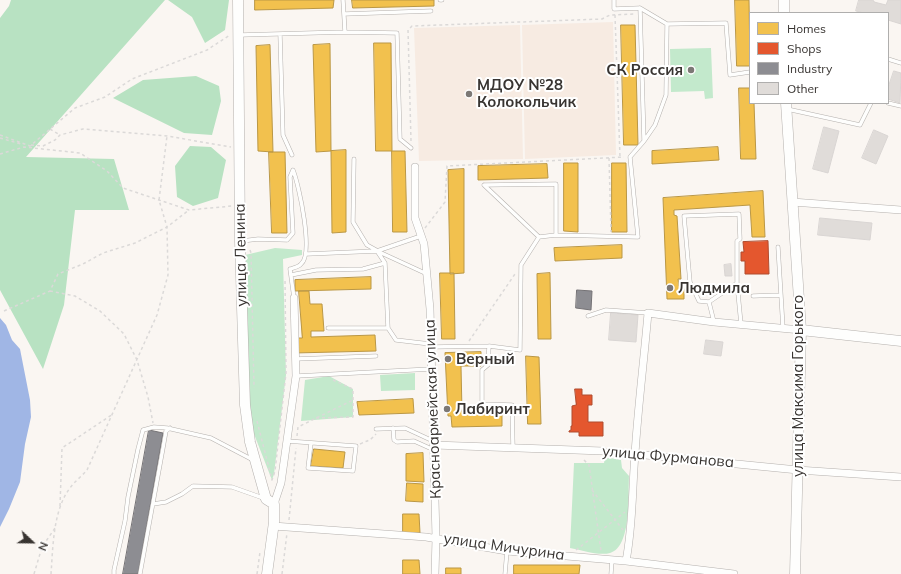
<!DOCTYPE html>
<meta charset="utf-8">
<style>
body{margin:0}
#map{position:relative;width:901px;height:574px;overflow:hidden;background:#faf6f2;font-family:Mulish,sans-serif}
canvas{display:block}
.legend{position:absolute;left:749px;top:12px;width:140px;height:92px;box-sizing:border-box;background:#fff;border:1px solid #afaead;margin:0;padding:5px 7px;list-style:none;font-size:12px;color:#383431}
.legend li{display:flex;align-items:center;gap:8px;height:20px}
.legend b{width:20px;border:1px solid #afaead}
.north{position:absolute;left:12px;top:522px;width:40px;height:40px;-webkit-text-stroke:3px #fff;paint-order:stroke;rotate:112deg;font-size:11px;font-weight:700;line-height:16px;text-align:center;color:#383431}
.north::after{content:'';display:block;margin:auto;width:14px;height:18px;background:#383431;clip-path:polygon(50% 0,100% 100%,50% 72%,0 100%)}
</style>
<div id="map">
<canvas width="901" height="574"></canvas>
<ul class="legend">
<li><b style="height:11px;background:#f2c14e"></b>Homes</li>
<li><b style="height:11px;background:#e4572e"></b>Shops</li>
<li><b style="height:11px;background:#8d8d92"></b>Industry</li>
<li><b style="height:11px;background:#e0dcd9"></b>Other</li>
</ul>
<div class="north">N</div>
</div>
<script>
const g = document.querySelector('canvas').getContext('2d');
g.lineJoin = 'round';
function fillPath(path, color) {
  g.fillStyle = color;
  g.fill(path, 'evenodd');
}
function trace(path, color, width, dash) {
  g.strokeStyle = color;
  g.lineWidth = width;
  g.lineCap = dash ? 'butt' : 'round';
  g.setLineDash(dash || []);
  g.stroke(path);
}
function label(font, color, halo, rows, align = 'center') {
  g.font = font + ' Mulish,sans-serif';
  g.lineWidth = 4;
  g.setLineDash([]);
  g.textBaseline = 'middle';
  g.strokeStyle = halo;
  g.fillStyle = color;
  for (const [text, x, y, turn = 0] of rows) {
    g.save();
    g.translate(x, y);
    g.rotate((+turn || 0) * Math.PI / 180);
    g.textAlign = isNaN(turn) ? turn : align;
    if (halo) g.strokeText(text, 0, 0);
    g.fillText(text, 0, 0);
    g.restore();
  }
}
const built = new Path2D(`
 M 613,22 L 616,155 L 525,159 L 522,25 Z
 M 520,25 L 523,159 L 419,161 L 414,28 Z`);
const green = new Path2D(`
 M 711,48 L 713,98 L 705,99 L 704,91 L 671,92 L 670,49 Z
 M 275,248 L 302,250 L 302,255 L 283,259 L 286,375 L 274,474 L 272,480 L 252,429 L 249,410 L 245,255 Z
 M 415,373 L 415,390 L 381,391 L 380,375 Z
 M 329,376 L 353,389 L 353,417 L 301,421 L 305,380 Z
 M 605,457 L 621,460 L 622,468 L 629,476 C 628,494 632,547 610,553 C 599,556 581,550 570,548 L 574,463 L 604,463 Z`);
const forest = new Path2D(`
 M 11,0 L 165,0 L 26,157 L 114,159 L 129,210 L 75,210 L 64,305 L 43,369 L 0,290 L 0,18 L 9,6 Z
 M 168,0 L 229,0 L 225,30 L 205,43 L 192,17 Z
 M 196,76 L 219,86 L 221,101 L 212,135 L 184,133 L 113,98 L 143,80 Z
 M 190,146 L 211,147 L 226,160 L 218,198 L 193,206 L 177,197 L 175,166 Z`);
const water = new Path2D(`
 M 0,318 L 6,325 L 12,340 L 20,349 L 30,400 L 31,417 L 25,444 L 20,482 L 9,509 L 0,527 Z`);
const homes = new Path2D(`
 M 255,0 L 334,0 L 333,8 L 255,10 Z
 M 352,0 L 434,0 L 434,6 L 353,8 Z
 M 735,0 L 749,0 L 750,66 L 737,66 Z
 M 621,25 L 635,25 L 638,145 L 624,145 Z
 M 374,43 L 391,43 L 392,151 L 376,151 Z
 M 330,44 L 331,151 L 316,152 L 313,45 Z
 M 270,45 L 273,152 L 258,151 L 256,46 Z
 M 739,88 L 750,88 L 750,103 L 754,103 L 756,159 L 741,159 Z
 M 718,147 L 719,160 L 652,164 L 652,151 Z
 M 346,150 L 346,232 L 332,233 L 331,151 Z
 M 392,151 L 405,151 L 407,232 L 393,232 Z
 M 269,152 L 285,152 L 287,233 L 272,233 Z
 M 564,163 L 578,163 L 578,232 L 564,231 Z
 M 612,163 L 626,163 L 627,232 L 612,232 Z
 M 547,164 L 548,178 L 478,180 L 478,166 Z
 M 464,169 L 464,273 L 450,274 L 448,170 Z
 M 763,191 L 765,237 L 752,237 L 750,205 L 674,210 L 674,215 L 677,216 L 681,279 L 678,279 L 679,286 L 684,285 L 684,299 L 667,299 L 663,198 Z
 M 622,245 L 622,258 L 555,261 L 554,248 Z
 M 440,273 L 454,273 L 455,339 L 442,339 Z
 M 550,273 L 551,339 L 538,339 L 537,274 Z
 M 371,277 L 371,289 L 295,291 L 295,280 Z
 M 299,291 L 309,291 L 310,304 L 322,304 L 324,331 L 311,331 L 311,337 L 375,335 L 376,351 L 294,353 L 294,338 L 302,338 Z
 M 481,352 L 481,366 L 461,366 L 462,412 L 502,412 L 502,426 L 452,427 L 451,416 L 448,416 L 445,353 Z
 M 526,356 L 539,357 L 541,424 L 528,424 Z
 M 413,399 L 414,413 L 359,415 L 357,402 Z
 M 314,449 L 345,452 L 343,468 L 311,466 Z
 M 423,453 L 424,482 L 406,481 L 406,454 Z
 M 407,483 L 423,484 L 423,502 L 406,501 Z
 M 403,514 L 419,514 L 420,533 L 403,533 Z
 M 403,560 L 419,560 L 420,574 L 403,574 Z
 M 514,565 L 580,565 L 579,574 L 514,574 Z
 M 446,568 L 461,568 L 461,574 L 446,574 Z`);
const shops = new Path2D(`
 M 768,241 L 769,274 L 745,274 L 745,261 L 741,261 L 741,252 L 744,252 L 743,242 Z
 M 575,389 L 582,389 L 582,395 L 592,395 L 592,405 L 588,405 L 588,422 L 603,422 L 603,436 L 579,436 L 579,432 L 569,432 L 569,431 L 571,430 L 571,426 L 572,426 L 572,406 L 576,405 Z`);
const industry = new Path2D(`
 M 577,290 L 592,291 L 591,310 L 576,308 Z
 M 149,430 L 163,433 L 138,574 L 123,574 Z`);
const building = new Path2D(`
 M 859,0 L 872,0 L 874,1 L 874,2 L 886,5 L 888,0 L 901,0 L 901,24 L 888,20 L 888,13 L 864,13 L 856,11 Z
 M 894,71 L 901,73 L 900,103 L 888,99 L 888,88 Z
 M 824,127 L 839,131 L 828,173 L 813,169 Z
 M 874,130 L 888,136 L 876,164 L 862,158 Z
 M 820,218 L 872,223 L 870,240 L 818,235 Z
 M 731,264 L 732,276 L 725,276 L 724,265 Z
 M 611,313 L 638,315 L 636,342 L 609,340 Z
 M 706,340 L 723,342 L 721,356 L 704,354 Z`);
const path = new Path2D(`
 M 615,15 L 620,157
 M 50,129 L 60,135
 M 0,135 L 30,146 L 75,108 L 105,97 L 132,79 L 207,50 L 230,35
 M 0,138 L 21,144
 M 411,141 L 408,30 L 412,26 L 602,19 L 610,15 L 634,14
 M 31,145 L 43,146 L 55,140 L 60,135 L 83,129 L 167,136 L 231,147
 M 0,154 L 24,147 L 80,153 L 107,171 L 123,188 L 189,210 L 232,206
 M 609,158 L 611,232
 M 425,228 L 445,202 L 447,166 L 624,157
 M 250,250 L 251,253 L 254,388
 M 50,291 L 75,296 L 100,311 L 124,334 L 137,360 L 148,397 L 153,423
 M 4,311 L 50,291 L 58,274 L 83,264 L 103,253 L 135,243 L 167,227 L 189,210
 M 469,341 L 515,274
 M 316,418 L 353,417 L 353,389 L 333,380
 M 257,421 L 272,480 L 275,471 L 286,373 L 285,280
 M 297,436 L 298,427 L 353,400
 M 360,444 C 368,440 369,442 376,434
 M 610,452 L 629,454
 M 584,460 L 589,465 L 601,551
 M 592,490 L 623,530
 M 60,506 L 62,448 L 113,414
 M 289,520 L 296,448
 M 576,550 L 625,512
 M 34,574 L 42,547 L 55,528
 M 51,574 C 53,547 53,510 70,488 C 75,481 82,476 87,470 L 157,315 L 168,275 L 167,227 L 159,200 L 167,136
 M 257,574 L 260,552
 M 282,574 L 287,533`);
const lane = new Path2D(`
 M 343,0 L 345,32 L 397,33 L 400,139 L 411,148
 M 440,0 L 442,0
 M 640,8 L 667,24 L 726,23 L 730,75 L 750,72
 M 344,14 L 431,11
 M 280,34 L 283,135 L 292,155
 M 240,35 L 345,32
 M 888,59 L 901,63
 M 888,103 L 901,106
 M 787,109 L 860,125 L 871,103
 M 644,141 L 655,125 L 666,95 L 667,24
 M 354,159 L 353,222 L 367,245 L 376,250
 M 484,185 L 556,184 L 556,235
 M 484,185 L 539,237
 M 421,236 L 377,251 L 427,274
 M 242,241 L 258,239 L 287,240 L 293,233 L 290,177 L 293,170 C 299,185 314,254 301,264 C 299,267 293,268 290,269 L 294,298
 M 778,247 L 783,328
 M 307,254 L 377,251 L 385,263 L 388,328 L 396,340 L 430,344
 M 291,275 L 316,270 L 363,269 L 385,263
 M 753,296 L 780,295
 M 709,302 L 699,301 L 690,282 L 684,216 L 739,214 L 740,239 L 737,241 L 737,283 L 741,324
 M 588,316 L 606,310 L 648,313
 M 714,322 L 709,302 L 737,283
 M 328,328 L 388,328
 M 489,346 L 488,365 L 482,370 L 482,404 L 512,405 L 513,448
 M 431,347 L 489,346 L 520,350 L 521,265 L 539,237 L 556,235 L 638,237 L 630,157 L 644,141 L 640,8 L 614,9 L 614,0
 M 295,359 L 376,356
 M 297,376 L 431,369
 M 393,428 L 394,440 L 397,442 L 414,441 L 434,450
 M 376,429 L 405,428 L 433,441
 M 287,441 L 356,446 L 353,471 L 308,468 L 311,443
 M 153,504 L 166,502 L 182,494 L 193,486 L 232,487 L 263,498
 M 114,574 L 114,570 L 125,521 L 128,497 L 138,449 L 143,430 L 154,427 L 167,428 L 211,438 L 253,460
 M 140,574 L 163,448 L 166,431 L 170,428
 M 505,574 L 507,551
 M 611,574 L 612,560`);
const street = new Path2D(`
 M 415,167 L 415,218 L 424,244 L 430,309 L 436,538 L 435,574
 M 792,202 L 901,210
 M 434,445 L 603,451
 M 635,454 L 798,470 L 901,477
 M 274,504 L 281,483 L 296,376 L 294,298
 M 273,526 L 426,537 L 507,551 L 626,561 L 734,574
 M 626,561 C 633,525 632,490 635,454 C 638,407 644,360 648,313 L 714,322 L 801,330`);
const secondary = new Path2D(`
 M 238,0 L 240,241 L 245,405 L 250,442 L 266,499 L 274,504 L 274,522 L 267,574
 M 784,13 L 784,0
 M 786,103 L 801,330 L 795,574
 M 801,330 L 901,341`);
const markers = [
 [691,70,4,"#7c7875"],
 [469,94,4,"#7c7875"],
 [670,288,4,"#7c7875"],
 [448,359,4,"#7c7875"],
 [447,409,4,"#7c7875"]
];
const poiNames = [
 ["СК Россия",683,70,"right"],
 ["МДОУ №28",477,85],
 ["Колокольчик",477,102],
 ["Людмила",678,288],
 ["Верный",456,359],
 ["Лабиринт",455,409]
];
const streetNames = [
 ["улица Ленина",241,255,-91],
 ["улица Максима Горького",798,386,-90],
 ["Красноармейская улица",433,409,-92],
 ["улица Фурманова",668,457,5],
 ["улица Мичурина",504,547,8]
];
fillPath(built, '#f7ebe2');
fillPath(green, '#c3e9cc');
fillPath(forest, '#b8e2c2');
fillPath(water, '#a0b6e5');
fillPath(homes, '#f2c14e');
trace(homes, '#ba9745', 1);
fillPath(shops, '#e4572e');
trace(shops, '#b04c2f', 1);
fillPath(industry, '#8d8d92');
trace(industry, '#747275', 1);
fillPath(building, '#e0dcd9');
trace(building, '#d9d5d3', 1);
trace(lane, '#b4b0ad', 4.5);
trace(street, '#b4b0ad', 8);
trace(secondary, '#b4b0ad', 11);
trace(path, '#dbd9d8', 1.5, [3, 3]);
trace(lane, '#fefefd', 3.5);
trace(street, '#fefefd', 7);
trace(secondary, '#fefefd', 10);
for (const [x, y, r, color] of markers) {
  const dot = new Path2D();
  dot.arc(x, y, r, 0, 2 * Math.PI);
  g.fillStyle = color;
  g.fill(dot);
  trace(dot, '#fff', 1.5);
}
label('bold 15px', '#383431', '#fff', poiNames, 'left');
label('15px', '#383431', '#fff', streetNames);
</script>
